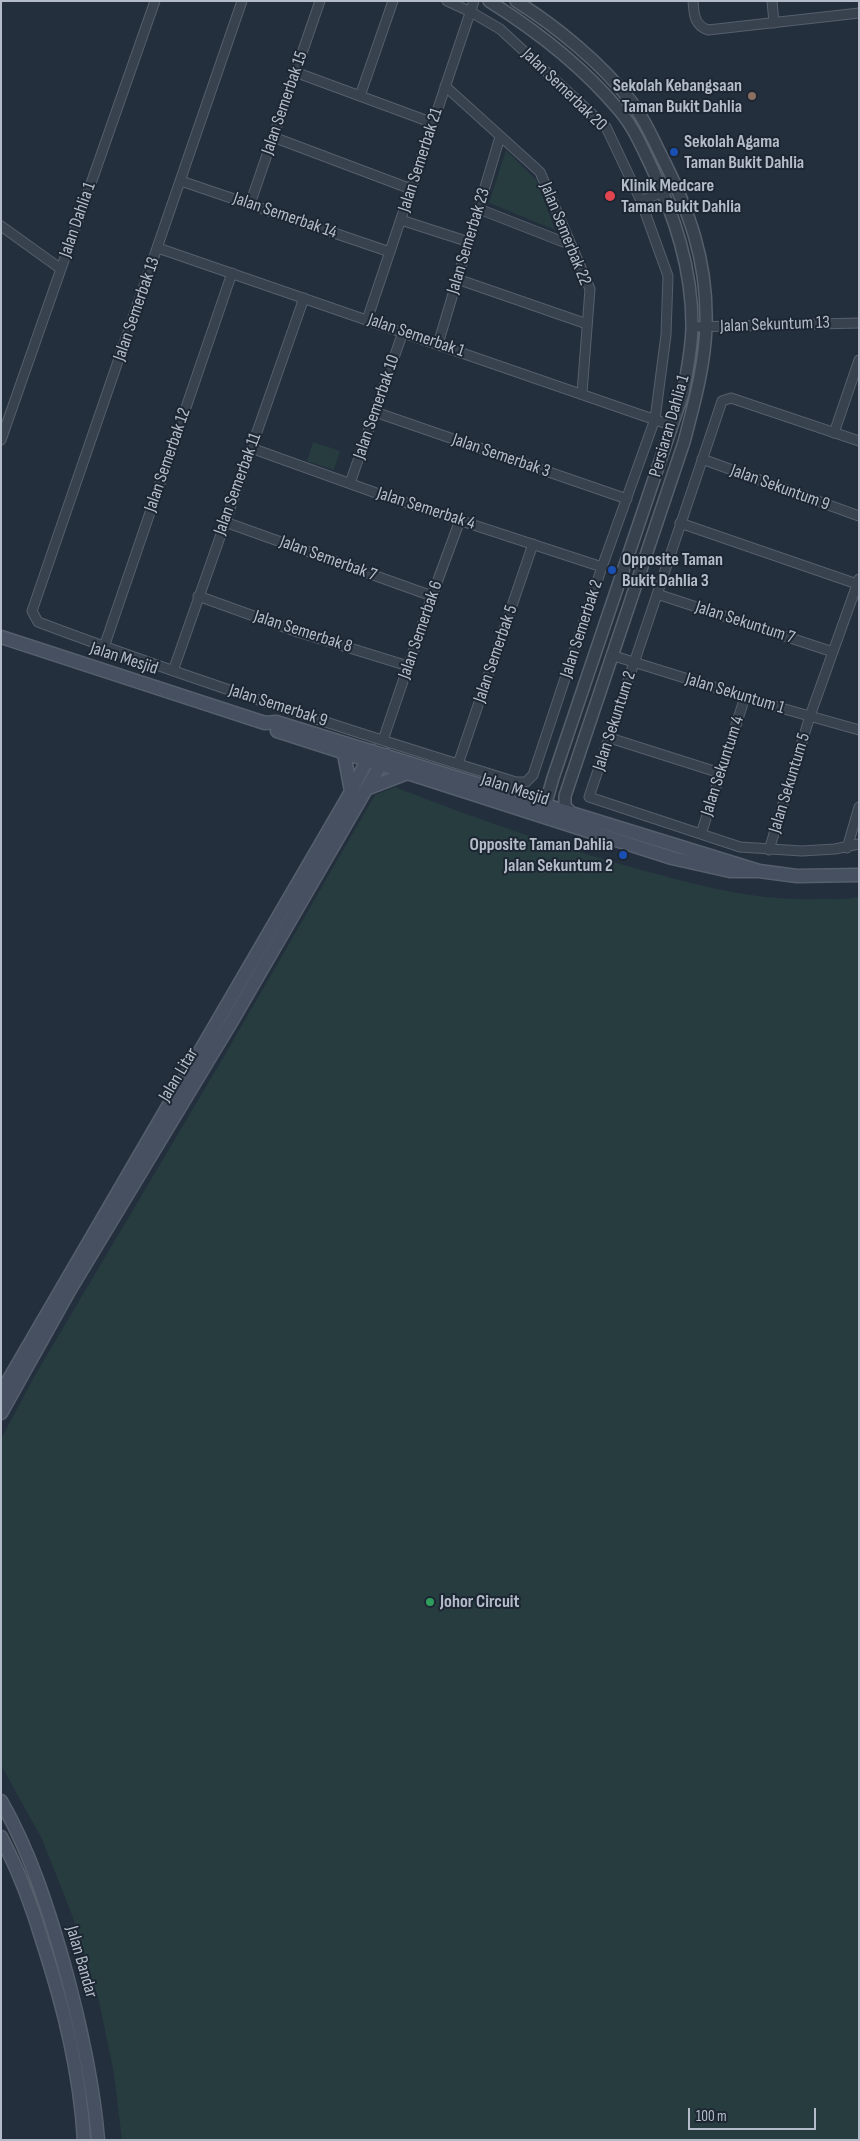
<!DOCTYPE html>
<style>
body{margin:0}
#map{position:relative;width:860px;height:2141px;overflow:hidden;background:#242f3e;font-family:"Sofia Sans Condensed",sans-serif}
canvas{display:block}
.frame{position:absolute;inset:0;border:2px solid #b4bcc9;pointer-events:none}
.scale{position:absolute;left:688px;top:2108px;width:128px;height:22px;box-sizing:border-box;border:2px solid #b4bcc9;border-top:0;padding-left:6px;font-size:15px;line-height:18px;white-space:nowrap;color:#b4bcc9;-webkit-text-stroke:4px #1d2633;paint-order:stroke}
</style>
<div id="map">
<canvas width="860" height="2141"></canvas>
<div class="frame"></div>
<div class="scale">100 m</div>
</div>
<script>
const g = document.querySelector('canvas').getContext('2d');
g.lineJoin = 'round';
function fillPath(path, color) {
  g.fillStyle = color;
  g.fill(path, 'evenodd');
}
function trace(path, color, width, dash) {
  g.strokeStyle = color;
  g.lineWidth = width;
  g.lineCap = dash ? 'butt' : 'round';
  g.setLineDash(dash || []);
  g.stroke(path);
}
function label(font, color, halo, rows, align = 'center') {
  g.font = font + ' "Sofia Sans Condensed",sans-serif';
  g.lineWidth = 4;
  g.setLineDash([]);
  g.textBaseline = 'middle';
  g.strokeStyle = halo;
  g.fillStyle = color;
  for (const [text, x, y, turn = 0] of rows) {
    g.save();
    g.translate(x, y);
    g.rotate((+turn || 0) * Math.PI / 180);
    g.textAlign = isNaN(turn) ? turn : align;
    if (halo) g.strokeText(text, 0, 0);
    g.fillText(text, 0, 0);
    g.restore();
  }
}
const green = new Path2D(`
 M 506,150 L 537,181 L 555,230 L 489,203 Z
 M 313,442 L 340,451 L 334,470 L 307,461 Z
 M 395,787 C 480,820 565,850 653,873 C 708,888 761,901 817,899 C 831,899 846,900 859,897 L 859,2140 L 122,2140 L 114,2074 L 99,2001 L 72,1915 L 42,1839 L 1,1765 L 1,1439 L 34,1377 L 223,1058 L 375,795 Z`);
const minor = new Path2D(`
 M 242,1 L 32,611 L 38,622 C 195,681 356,733 516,782 L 526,782 L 533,775 L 602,567 L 655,419 L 666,335 L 668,276 L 641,201 L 606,127 L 500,29 L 471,12 L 447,1
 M 693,1 C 694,14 694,25 708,30 L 859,13
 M 772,1 L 774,23
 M 295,72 L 433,123
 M 445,86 L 540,172 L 590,289 L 582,393
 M 360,96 L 393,1
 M 273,137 L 411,189
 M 181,181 L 390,252
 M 641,201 L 677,186
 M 250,204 L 320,1
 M 479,209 L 571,245
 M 401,220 L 469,242
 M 1,226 L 61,269
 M 158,248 L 673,426
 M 457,279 L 587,324
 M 367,320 L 474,1
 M 692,327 L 859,323
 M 438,344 L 500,137
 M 375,412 L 627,499
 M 834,433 L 859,360
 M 1,440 L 155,1
 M 859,441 L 731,398 L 722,401 L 589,797 L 740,847 L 802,851 L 835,849 L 859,844
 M 251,448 L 376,493 L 602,567
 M 702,459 L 859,516
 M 350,483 L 403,332
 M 225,522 L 432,596
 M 680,523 L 857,584
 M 657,594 L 833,652
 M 198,596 L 298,632 L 408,666
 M 104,647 L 232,273
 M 611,655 L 781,708 L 859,730
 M 173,671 L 304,298
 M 613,739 L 720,773
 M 383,740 L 432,596 L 460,520
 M 458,764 L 533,544
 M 701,834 L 745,697
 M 847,848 L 859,807
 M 769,850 L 810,716 L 859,579`);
const tertiary = new Path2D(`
 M 489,1 C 537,31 583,67 619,110 C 633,126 642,147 651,166 C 675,217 692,269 692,325 C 692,348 687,371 683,393 L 553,778 L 545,806 L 548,813
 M 516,1 C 556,26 601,63 630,100 C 643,116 651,135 660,153 C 689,210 708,261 706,326 C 705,365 694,404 684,442 L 565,796 L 565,806 L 573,815`);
const secondary = new Path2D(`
 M 1,637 L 265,723 L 276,722 L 759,871
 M 277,731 L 672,858 L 730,871 L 759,871 L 797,876 L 859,875
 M 344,754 L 351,791
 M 366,789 L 405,774
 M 1,1393 L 348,797 L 372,751
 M 1,1413 L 68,1293 L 232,1021 L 386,755
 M 1,1801 C 30,1852 47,1905 63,1961 C 79,2019 93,2079 98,2140
 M 1,1837 C 19,1871 32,1906 43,1943 C 64,2008 80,2072 84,2140`);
const markers = [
 [752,96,5,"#8d6e63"],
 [674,152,5,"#1a4fb4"],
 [610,196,6,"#e0444e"],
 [612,570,5,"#1a4fb4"],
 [623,855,5,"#1a4fb4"],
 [430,1602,5,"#2e9e5b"]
];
const poiNames = [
 ["Sekolah Kebangsaan",742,86,"right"],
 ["Taman Bukit Dahlia",742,107,"right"],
 ["Sekolah Agama",684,142],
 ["Taman Bukit Dahlia",684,163],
 ["Klinik Medcare",621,186],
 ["Taman Bukit Dahlia",621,207],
 ["Opposite Taman",622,560],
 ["Bukit Dahlia 3",622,581],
 ["Opposite Taman Dahlia",613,845,"right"],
 ["Jalan Sekuntum 2",613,866,"right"],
 ["Johor Circuit",440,1602]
];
const streetNames = [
 ["Jalan Semerbak 20",564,90,44],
 ["Jalan Semerbak 15",285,103,-71],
 ["Jalan Semerbak 21",421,160,-72],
 ["Jalan Semerbak 14",285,216,19],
 ["Jalan Dahlia 1",78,220,-71],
 ["Jalan Semerbak 22",565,234,68],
 ["Jalan Semerbak 23",469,241,-73],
 ["Jalan Semerbak 13",137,309,-71],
 ["Jalan Sekuntum 13",775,325,-2],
 ["Jalan Semerbak 1",416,336,19],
 ["Jalan Semerbak 10",377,407,-71],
 ["Persiaran Dahlia 1",670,426,-74],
 ["Jalan Semerbak 3",501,456,19],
 ["Jalan Semerbak 12",168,460,-71],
 ["Jalan Semerbak 11",238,484,-70],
 ["Jalan Sekuntum 9",780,488,20],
 ["Jalan Semerbak 4",426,509,18],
 ["Jalan Semerbak 7",328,559,20],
 ["Jalan Sekuntum 7",745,623,18],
 ["Jalan Semerbak 2",582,629,-72],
 ["Jalan Semerbak 6",421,630,-71],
 ["Jalan Semerbak 8",303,632,18],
 ["Jalan Semerbak 5",496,654,-71],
 ["Jalan Mesjid",124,659,18],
 ["Jalan Sekuntum 1",735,694,17],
 ["Jalan Semerbak 9",278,706,18],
 ["Jalan Sekuntum 2",615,721,-72],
 ["Jalan Sekuntum 4",723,766,-72],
 ["Jalan Sekuntum 5",790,783,-73],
 ["Jalan Mesjid",515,790,18],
 ["Jalan Litar",179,1075,-59],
 ["Jalan Bandar",81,1962,74]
];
fillPath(green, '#263c3f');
trace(minor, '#565f6c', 11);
trace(tertiary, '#565f6c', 14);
trace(secondary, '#565f6c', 15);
trace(minor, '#38414e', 9);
trace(tertiary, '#38414e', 11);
trace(secondary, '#465061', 12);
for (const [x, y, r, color] of markers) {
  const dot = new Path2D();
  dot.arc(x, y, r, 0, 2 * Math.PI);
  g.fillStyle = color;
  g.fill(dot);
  trace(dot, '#1d2633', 2);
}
label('bold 18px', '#b4bcc9', '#1d2633', poiNames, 'left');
label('18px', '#b4bcc9', '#1d2633', streetNames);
</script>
